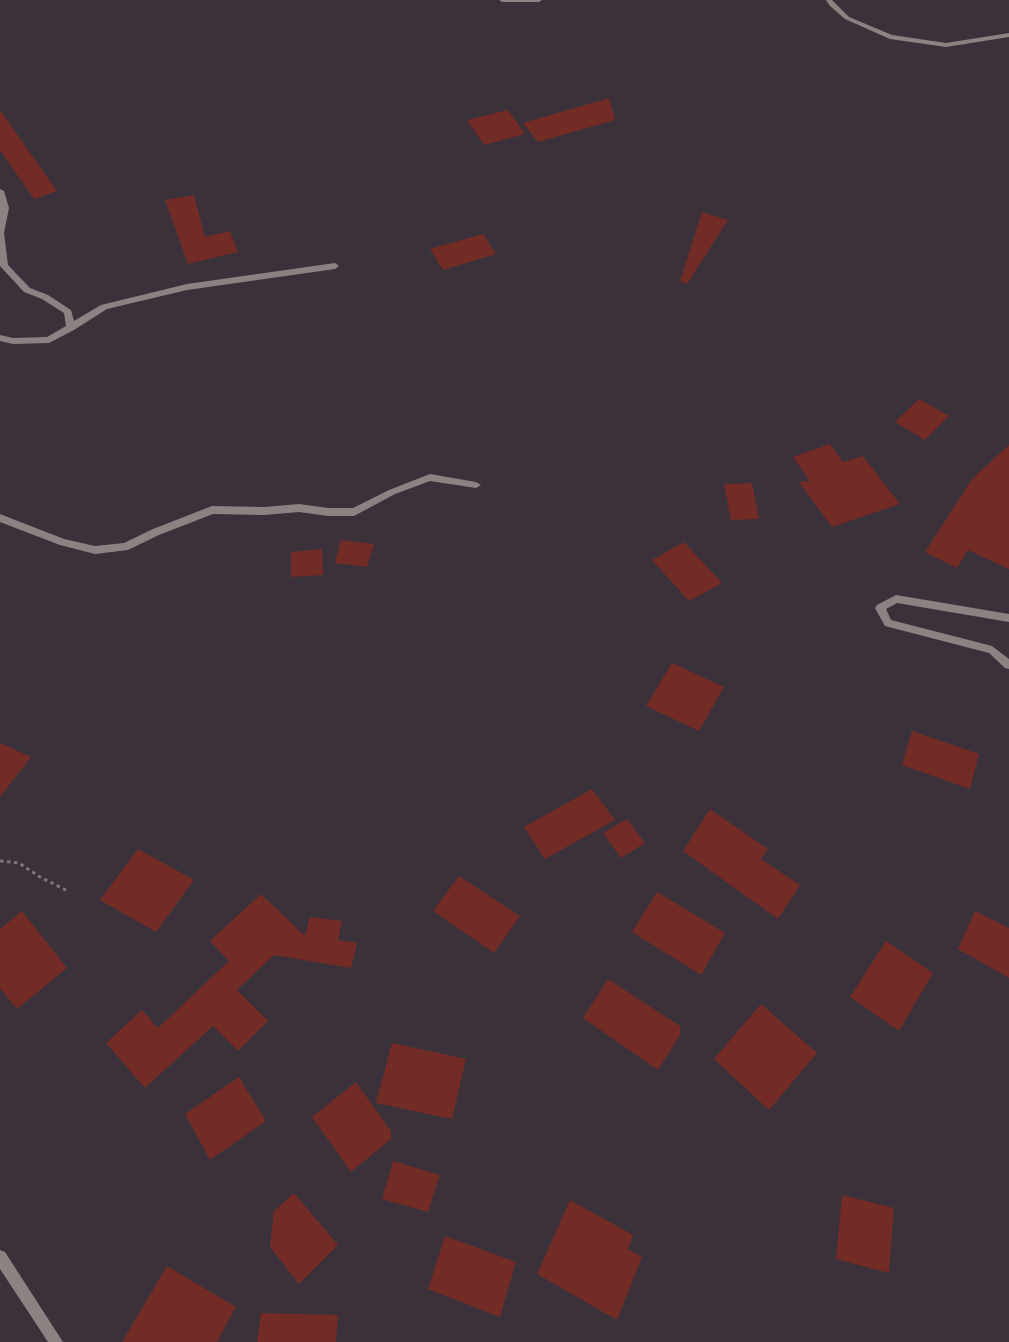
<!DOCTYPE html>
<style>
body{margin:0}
canvas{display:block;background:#3a313b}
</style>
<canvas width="1009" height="1342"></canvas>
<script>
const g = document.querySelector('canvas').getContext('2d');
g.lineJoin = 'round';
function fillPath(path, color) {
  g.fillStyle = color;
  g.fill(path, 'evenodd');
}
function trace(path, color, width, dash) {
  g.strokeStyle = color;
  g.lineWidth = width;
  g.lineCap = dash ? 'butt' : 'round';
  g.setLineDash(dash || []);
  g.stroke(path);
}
const building = new Path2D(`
 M 609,98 L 615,120 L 538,142 L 523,123 Z
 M 0,110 L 57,191 L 34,199 L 0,150 Z
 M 508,110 L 525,134 L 484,145 L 467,120 Z
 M 194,195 L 205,237 L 230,231 L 238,252 L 188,264 L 165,200 Z
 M 702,212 L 728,220 L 687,284 L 680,281 Z
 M 483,234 L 496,254 L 443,270 L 430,249 Z
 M 919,399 L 949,416 L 925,440 L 895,422 Z
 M 830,444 L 843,462 L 863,456 L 900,504 L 832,527 L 799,482 L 810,481 L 793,457 Z
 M 1009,445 L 1009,569 L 968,550 L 957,568 L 925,552 L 972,479 Z
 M 752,483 L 759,519 L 731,520 L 724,484 Z
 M 341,540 L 374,544 L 367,567 L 335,563 Z
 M 684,542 L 722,583 L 689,601 L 652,560 Z
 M 322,549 L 323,575 L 291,577 L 291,552 Z
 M 672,663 L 724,687 L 699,731 L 646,706 Z
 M 912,731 L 979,754 L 970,789 L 902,765 Z
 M 0,743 L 31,757 L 0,797 Z
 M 592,789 L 615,820 L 545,859 L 524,827 Z
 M 710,809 L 768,849 L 761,859 L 800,885 L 778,919 L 683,851 Z
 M 627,819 L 645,843 L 621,858 L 603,833 Z
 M 138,849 L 194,880 L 156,932 L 100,900 Z
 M 459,876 L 520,916 L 494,953 L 433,911 Z
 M 657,892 L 725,933 L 701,975 L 632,932 Z
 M 261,894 L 305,936 L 310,917 L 342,921 L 338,940 L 357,943 L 351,968 L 274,955 L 237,990 L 268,1021 L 238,1051 L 213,1026 L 145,1088 L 106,1043 L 142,1010 L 158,1028 L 229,961 L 210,941 Z
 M 22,911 L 67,968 L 17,1009 L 0,988 L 0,929 Z
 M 975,911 L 1009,928 L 1009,978 L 958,949 Z
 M 886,941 L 933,973 L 899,1031 L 850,997 Z
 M 608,979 L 680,1026 L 680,1035 L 658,1070 L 583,1018 Z
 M 761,1004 L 817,1053 L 769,1110 L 714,1059 Z
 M 392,1043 L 466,1059 L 452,1119 L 376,1103 Z
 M 239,1077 L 266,1121 L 210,1160 L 185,1114 Z
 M 356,1082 L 391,1131 L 391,1139 L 351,1172 L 312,1117 Z
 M 393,1161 L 440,1175 L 428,1212 L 382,1199 Z
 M 294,1193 L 338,1245 L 299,1284 L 270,1247 L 274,1211 Z
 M 842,1195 L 894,1208 L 889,1273 L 836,1259 Z
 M 570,1200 L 633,1235 L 628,1249 L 642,1257 L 617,1320 L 537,1274 Z
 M 445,1236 L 516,1262 L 500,1317 L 428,1289 Z
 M 167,1266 L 236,1307 L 217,1342 L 122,1342 Z
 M 261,1313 L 338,1315 L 336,1342 L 257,1342 Z`);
const path = new Path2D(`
 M 0,861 L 19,863 L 40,877 L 68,891`);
const minor = new Path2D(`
 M 499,0 L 542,0 L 539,2 L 502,2 Z
 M 826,0 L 832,0 L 849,17 L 892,35 L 946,43 L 1009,33 L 1009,37 L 946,47 L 890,39 L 845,19 L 830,6 Z
 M 0,189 L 4,191 L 9,208 L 4,233 L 8,265 L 30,288 L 48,295 L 71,310 L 74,321 L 101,305 L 187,284 L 335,263 L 339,266 L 335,269 L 187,290 L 107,309 L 74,330 L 49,343 L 13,344 L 0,341 L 0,335 L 13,338 L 47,337 L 66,326 L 64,313 L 42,299 L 24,292 L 0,266 Z
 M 430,474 L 476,482 L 481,485 L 476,488 L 430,481 L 395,494 L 354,516 L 328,516 L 299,512 L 264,515 L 213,514 L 159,535 L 128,550 L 95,554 L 60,545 L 0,522 L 0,514 L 64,539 L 95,546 L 124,543 L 153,529 L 212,506 L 264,507 L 299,504 L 328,508 L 353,508 L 389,490 Z
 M 896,595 L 1009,614 L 1009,622 L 897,603 L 886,609 L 891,620 L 992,646 L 1009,659 L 1009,669 L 1005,668 L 989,653 L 885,626 L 875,608 L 877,605 Z
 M 0,1250 L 5,1252 L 63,1342 L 48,1342 L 0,1269 Z`);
fillPath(building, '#722b25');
trace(path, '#7d757e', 3, [3.5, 3.5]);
fillPath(minor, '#8a8382');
</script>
